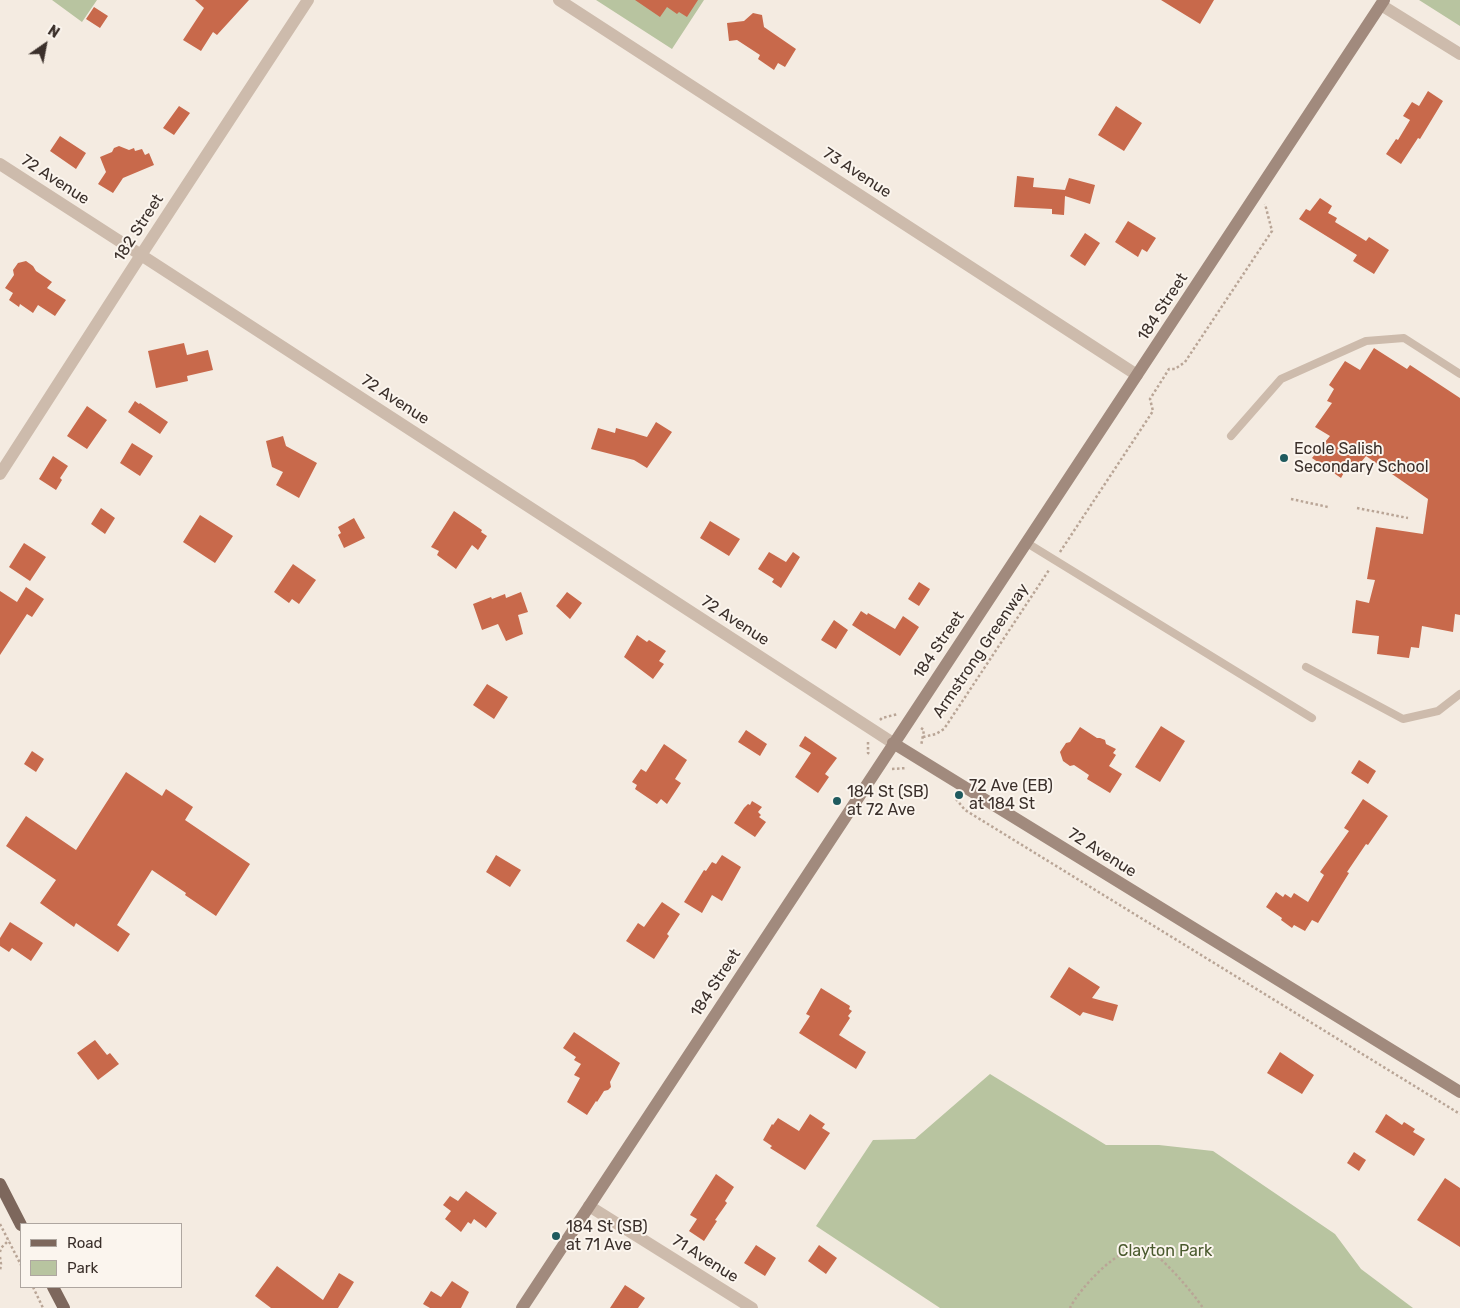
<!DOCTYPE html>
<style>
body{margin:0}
#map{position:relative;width:1460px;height:1308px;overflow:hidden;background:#f4ebe1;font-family:Rubik,sans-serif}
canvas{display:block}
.legend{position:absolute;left:20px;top:1223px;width:162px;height:65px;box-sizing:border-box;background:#fbf5ee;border:1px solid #aea6a0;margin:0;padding:6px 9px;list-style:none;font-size:15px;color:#3b302b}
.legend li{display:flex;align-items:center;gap:10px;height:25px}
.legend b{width:25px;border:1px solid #aea6a0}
.north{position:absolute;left:20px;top:20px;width:50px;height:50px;-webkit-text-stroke:4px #fbf5ee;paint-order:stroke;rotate:33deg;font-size:14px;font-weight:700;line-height:20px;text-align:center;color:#3b302b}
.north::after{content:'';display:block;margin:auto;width:18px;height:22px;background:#3b302b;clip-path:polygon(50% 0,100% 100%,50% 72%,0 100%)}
</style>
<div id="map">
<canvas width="1460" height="1308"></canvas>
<ul class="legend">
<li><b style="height:6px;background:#7d675c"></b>Road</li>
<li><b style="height:14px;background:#b8c4a0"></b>Park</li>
</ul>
<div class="north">N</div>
</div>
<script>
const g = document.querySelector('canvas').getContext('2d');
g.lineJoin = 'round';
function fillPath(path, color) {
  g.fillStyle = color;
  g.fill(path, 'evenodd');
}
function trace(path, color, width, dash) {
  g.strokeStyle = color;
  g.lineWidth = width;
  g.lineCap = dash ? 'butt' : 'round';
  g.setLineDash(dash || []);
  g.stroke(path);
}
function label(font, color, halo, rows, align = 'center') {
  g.font = font + ' Rubik,sans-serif';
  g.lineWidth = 4;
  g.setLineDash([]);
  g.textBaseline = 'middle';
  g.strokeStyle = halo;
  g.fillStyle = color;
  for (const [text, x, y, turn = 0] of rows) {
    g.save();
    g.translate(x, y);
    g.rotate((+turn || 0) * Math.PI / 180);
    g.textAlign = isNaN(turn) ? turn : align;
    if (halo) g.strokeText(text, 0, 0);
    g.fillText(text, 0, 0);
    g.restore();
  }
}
const green = new Path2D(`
 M 52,0 L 97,0 L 82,22 Z
 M 596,0 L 704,0 L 672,49 Z
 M 1419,0 L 1460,0 L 1460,26 Z
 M 990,1074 L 1106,1145 L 1159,1145 L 1213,1151 L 1335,1234 L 1361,1269 L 1413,1308 L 940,1308 L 816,1226 L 873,1140 L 915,1139 Z`);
const building = new Path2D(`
 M 195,0 L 249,0 L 217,35 L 213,32 L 201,51 L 183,40 L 204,8 Z
 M 635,0 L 698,0 L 687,17 L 679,12 L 677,14 L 667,7 L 660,17 Z
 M 1161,0 L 1214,0 L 1200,24 Z
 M 94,7 L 108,16 L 100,28 L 86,19 Z
 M 753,13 L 762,15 L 764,27 L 796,49 L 785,67 L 778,63 L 774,70 L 758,59 L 760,55 L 737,40 L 729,41 L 727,23 L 744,21 Z
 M 1428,91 L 1443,101 L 1420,139 L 1418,138 L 1401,164 L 1386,154 L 1396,139 L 1398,140 L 1410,120 L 1403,116 L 1412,102 L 1419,106 Z
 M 179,106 L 190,113 L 174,135 L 163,128 Z
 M 1116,106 L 1142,123 L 1124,151 L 1098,135 Z
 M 60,136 L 86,153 L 76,169 L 50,151 Z
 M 119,146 L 129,150 L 134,148 L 135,151 L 142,149 L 145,155 L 149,153 L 154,165 L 123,178 L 113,193 L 98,184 L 106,172 L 100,157 L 112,152 L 114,148 Z
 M 1017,176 L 1034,178 L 1033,187 L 1065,190 L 1069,178 L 1095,185 L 1090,204 L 1065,196 L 1064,215 L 1052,214 L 1052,209 L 1014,207 Z
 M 1320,198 L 1332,206 L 1328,213 L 1337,218 L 1335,222 L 1366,241 L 1369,237 L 1389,250 L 1374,274 L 1353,261 L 1357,255 L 1299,219 L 1306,209 L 1310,211 Z
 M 1128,221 L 1156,238 L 1147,252 L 1142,249 L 1138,257 L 1115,242 Z
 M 1085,233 L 1100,243 L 1085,266 L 1070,256 Z
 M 26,261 L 33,266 L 36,271 L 52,282 L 47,288 L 66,300 L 55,316 L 38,305 L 33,313 L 20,304 L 19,307 L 9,300 L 13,293 L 5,288 L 14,275 L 13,270 L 18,263 Z
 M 184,343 L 187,355 L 208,350 L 213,370 L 187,376 L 188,381 L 156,388 L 148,351 Z
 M 1374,348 L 1407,369 L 1410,365 L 1460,398 L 1460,615 L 1455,614 L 1453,632 L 1422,626 L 1419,648 L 1411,647 L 1409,658 L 1377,654 L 1379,636 L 1352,633 L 1356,600 L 1369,603 L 1375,580 L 1367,579 L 1376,527 L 1423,534 L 1428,499 L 1366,456 L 1353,472 L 1347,467 L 1341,478 L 1312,458 L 1330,436 L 1315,427 L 1332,403 L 1327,401 L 1334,389 L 1329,385 L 1345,361 L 1360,370 Z
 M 135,401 L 139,404 L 140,403 L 168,422 L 160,434 L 128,412 Z
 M 87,406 L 107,420 L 87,449 L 67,436 Z
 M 656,422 L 672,432 L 647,468 L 634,460 L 591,449 L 598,428 L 615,433 L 616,428 L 647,437 Z
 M 283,436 L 286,446 L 317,463 L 299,498 L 276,485 L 283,472 L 272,467 L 266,441 Z
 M 132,443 L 153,456 L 140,476 L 120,463 Z
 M 53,456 L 68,466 L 60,478 L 62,480 L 56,490 L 39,479 Z
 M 101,508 L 115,518 L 105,534 L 91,524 Z
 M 454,511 L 482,530 L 481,532 L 487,536 L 478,550 L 472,545 L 456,569 L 437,555 L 439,551 L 431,547 Z
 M 200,515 L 233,536 L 215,563 L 183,542 Z
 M 354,518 L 365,538 L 344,548 L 338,535 L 341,533 L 338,527 Z
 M 710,521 L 740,539 L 729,556 L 700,538 Z
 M 24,543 L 46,557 L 30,581 L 9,567 Z
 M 769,552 L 786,562 L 793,552 L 800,557 L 781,588 L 772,582 L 774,579 L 758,569 Z
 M 293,564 L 316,580 L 299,604 L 292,599 L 289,603 L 274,592 Z
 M 919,582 L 930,589 L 919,606 L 908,599 Z
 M 26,587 L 44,599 L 32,617 L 27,614 L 0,655 L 0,591 L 17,602 Z
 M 521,592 L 528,612 L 518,615 L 523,634 L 506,641 L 498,624 L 482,630 L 473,604 L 491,597 L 492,599 L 505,594 L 506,598 Z
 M 567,592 L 582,603 L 570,619 L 556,606 Z
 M 861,611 L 867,615 L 868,613 L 895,629 L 903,616 L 919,627 L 900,656 L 852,625 Z
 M 834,620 L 848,630 L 836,649 L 821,640 Z
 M 637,635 L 647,642 L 649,640 L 666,651 L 659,661 L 664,664 L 653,679 L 624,657 Z
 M 487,684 L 508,697 L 494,719 L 473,705 Z
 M 1161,726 L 1185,741 L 1160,782 L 1135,767 Z
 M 1080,727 L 1097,738 L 1100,738 L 1105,740 L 1106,744 L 1116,749 L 1113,753 L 1116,755 L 1109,766 L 1122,774 L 1110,793 L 1087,779 L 1089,775 L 1074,765 L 1070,766 L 1063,761 L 1060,752 L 1066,743 L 1070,742 Z
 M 746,730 L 767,744 L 760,756 L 738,742 Z
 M 805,736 L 837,758 L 825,774 L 829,777 L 818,793 L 795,777 L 811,753 L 799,746 Z
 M 664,744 L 687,760 L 675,779 L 681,783 L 667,804 L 661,799 L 657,804 L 635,789 L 637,785 L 632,782 L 641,769 L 646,772 Z
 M 32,751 L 44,759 L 36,772 L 24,764 Z
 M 1359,760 L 1376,771 L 1368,784 L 1351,773 Z
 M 126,772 L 162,796 L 166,789 L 193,807 L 185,820 L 250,864 L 216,916 L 185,895 L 186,893 L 152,870 L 117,925 L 130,934 L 118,952 L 76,923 L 74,927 L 40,903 L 56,880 L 6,846 L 26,816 L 76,850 Z
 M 1363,799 L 1388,816 L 1368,845 L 1366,844 L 1347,872 L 1349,873 L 1318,923 L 1312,920 L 1305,931 L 1294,925 L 1292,928 L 1281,920 L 1282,918 L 1266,907 L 1276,892 L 1283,897 L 1285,894 L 1291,898 L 1294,893 L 1308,902 L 1324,875 L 1320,872 L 1349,831 L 1344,828 Z
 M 752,801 L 762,807 L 758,812 L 761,815 L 759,817 L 766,822 L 755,837 L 734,823 L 744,808 L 748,804 L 750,805 Z
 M 496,855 L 521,870 L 510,887 L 486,872 Z
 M 722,855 L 741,867 L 722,901 L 712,895 L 702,913 L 684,902 L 704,870 L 706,871 L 712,862 L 716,864 Z
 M 662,902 L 680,914 L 667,934 L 669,936 L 654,959 L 626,941 L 638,923 L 644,927 Z
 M 10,922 L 43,943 L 31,961 L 12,948 L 9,952 L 0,946 L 0,938 Z
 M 1069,967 L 1100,987 L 1092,998 L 1118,1005 L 1113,1021 L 1083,1012 L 1080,1016 L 1050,997 Z
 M 821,988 L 850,1006 L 849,1009 L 852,1011 L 848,1016 L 850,1018 L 839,1035 L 866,1052 L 856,1069 L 799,1033 L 810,1016 L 806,1014 Z
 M 574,1032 L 620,1063 L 610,1082 L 611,1087 L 608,1090 L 604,1091 L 597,1102 L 596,1101 L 587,1115 L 567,1102 L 580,1078 L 574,1075 L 581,1064 L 574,1060 L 576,1057 L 563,1048 Z
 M 95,1040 L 107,1055 L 110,1053 L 119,1064 L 98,1080 L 77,1053 Z
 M 1280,1052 L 1314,1075 L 1302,1094 L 1267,1073 Z
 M 810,1114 L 825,1124 L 822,1128 L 830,1133 L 805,1170 L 770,1148 L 772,1146 L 763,1140 L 772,1124 L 773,1125 L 778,1118 L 799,1131 Z
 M 1386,1114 L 1402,1125 L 1404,1122 L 1415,1129 L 1413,1132 L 1425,1139 L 1414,1156 L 1375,1132 Z
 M 1354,1152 L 1366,1160 L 1359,1171 L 1347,1163 Z
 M 716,1174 L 734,1187 L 725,1201 L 727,1203 L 715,1220 L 717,1221 L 704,1241 L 689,1231 L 697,1219 L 690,1215 Z
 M 1445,1178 L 1460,1188 L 1460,1247 L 1417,1220 Z
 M 466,1191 L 497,1213 L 486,1228 L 474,1219 L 471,1224 L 468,1222 L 461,1232 L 445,1219 L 451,1211 L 443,1205 L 450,1196 L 458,1201 Z
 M 756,1245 L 776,1258 L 765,1276 L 744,1263 Z
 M 819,1245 L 837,1258 L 826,1274 L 808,1261 Z
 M 277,1266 L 323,1300 L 339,1273 L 354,1282 L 338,1308 L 271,1308 L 255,1296 Z
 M 452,1281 L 469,1292 L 461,1308 L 430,1308 L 423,1304 L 431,1291 L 441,1297 Z
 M 625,1285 L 645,1298 L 638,1308 L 610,1308 Z`);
const path = new Path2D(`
 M 1291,499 L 1328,507
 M 1357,508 L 1408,518
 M 1060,552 L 1153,411 L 1150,399 L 1169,369 L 1175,369 L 1185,362 L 1272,231 L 1265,204
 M 880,720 L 882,718 L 898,714
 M 921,728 L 924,730 L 921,746
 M 923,737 L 936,734 L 944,729 L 1049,570
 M 868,742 L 868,753 L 871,755
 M 892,769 L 907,768
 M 956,799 L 965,810 L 1460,1114
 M 0,1224 L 21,1265
 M 0,1252 L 1,1248 L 9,1240
 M 0,1257 L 1,1264 L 0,1271
 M 33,1287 L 43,1308
 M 1070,1308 C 1079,1289 1121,1243 1144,1248 C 1159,1252 1194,1294 1203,1308`);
const service = new Path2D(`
 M 1231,436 L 1281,379 L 1366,341 L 1404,338 L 1460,374
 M 1027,543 L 1312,718
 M 1306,667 L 1403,719 L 1438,711 L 1460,694`);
const minor = new Path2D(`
 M 559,0 L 1137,375
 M 0,164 L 141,255 L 308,0
 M 589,1206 L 752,1308`);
const tertiary = new Path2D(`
 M 1381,5 L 1460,54
 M 0,474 L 141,255 L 893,743`);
const secondary = new Path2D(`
 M 893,743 L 1460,1092
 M 522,1308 L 1384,0`);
const primary = new Path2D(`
 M 0,1184 L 21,1225
 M 53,1287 L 64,1308`);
const markers = [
 [1284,458,5,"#1f5a5e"],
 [959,795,5,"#1f5a5e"],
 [837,801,5,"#1f5a5e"],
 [556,1236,5,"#1f5a5e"]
];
const streetNames = [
 ["73 Avenue",857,173,33],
 ["72 Avenue",55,180,33],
 ["182 Street",139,228,-57],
 ["184 Street",1163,307,-57],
 ["72 Avenue",395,400,33],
 ["72 Avenue",735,621,33],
 ["184 Street",939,645,-56],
 ["Armstrong Greenway",981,651,-56],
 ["72 Avenue",1102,853,32],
 ["184 Street",716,983,-57],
 ["71 Avenue",705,1259,32]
];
const poiNames = [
 ["Ecole Salish",1294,449],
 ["Secondary School",1294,467],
 ["72 Ave (EB)",969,786],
 ["at 184 St",969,804],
 ["184 St (SB)",847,792],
 ["at 72 Ave",847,810],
 ["184 St (SB)",566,1227],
 ["at 71 Ave",566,1245]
];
const parkNames = [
 ["Clayton Park",1165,1251]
];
fillPath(green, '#b8c4a0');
fillPath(building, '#c8694b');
trace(path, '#b9a596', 2.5, [2.5, 2.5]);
trace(service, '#cdbbac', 8);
trace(minor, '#cdbbac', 12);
trace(tertiary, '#cdbbac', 12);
trace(secondary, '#a18a7d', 12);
trace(primary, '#7d675c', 12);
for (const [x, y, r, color] of markers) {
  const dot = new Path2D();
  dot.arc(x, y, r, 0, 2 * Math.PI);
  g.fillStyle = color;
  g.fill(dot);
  trace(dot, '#fbf5ee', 2);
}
label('16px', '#3b302b', '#fbf5ee', streetNames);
label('16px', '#3b302b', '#fbf5ee', poiNames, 'left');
label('16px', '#4a5a2e', '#fbf5ee', parkNames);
</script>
